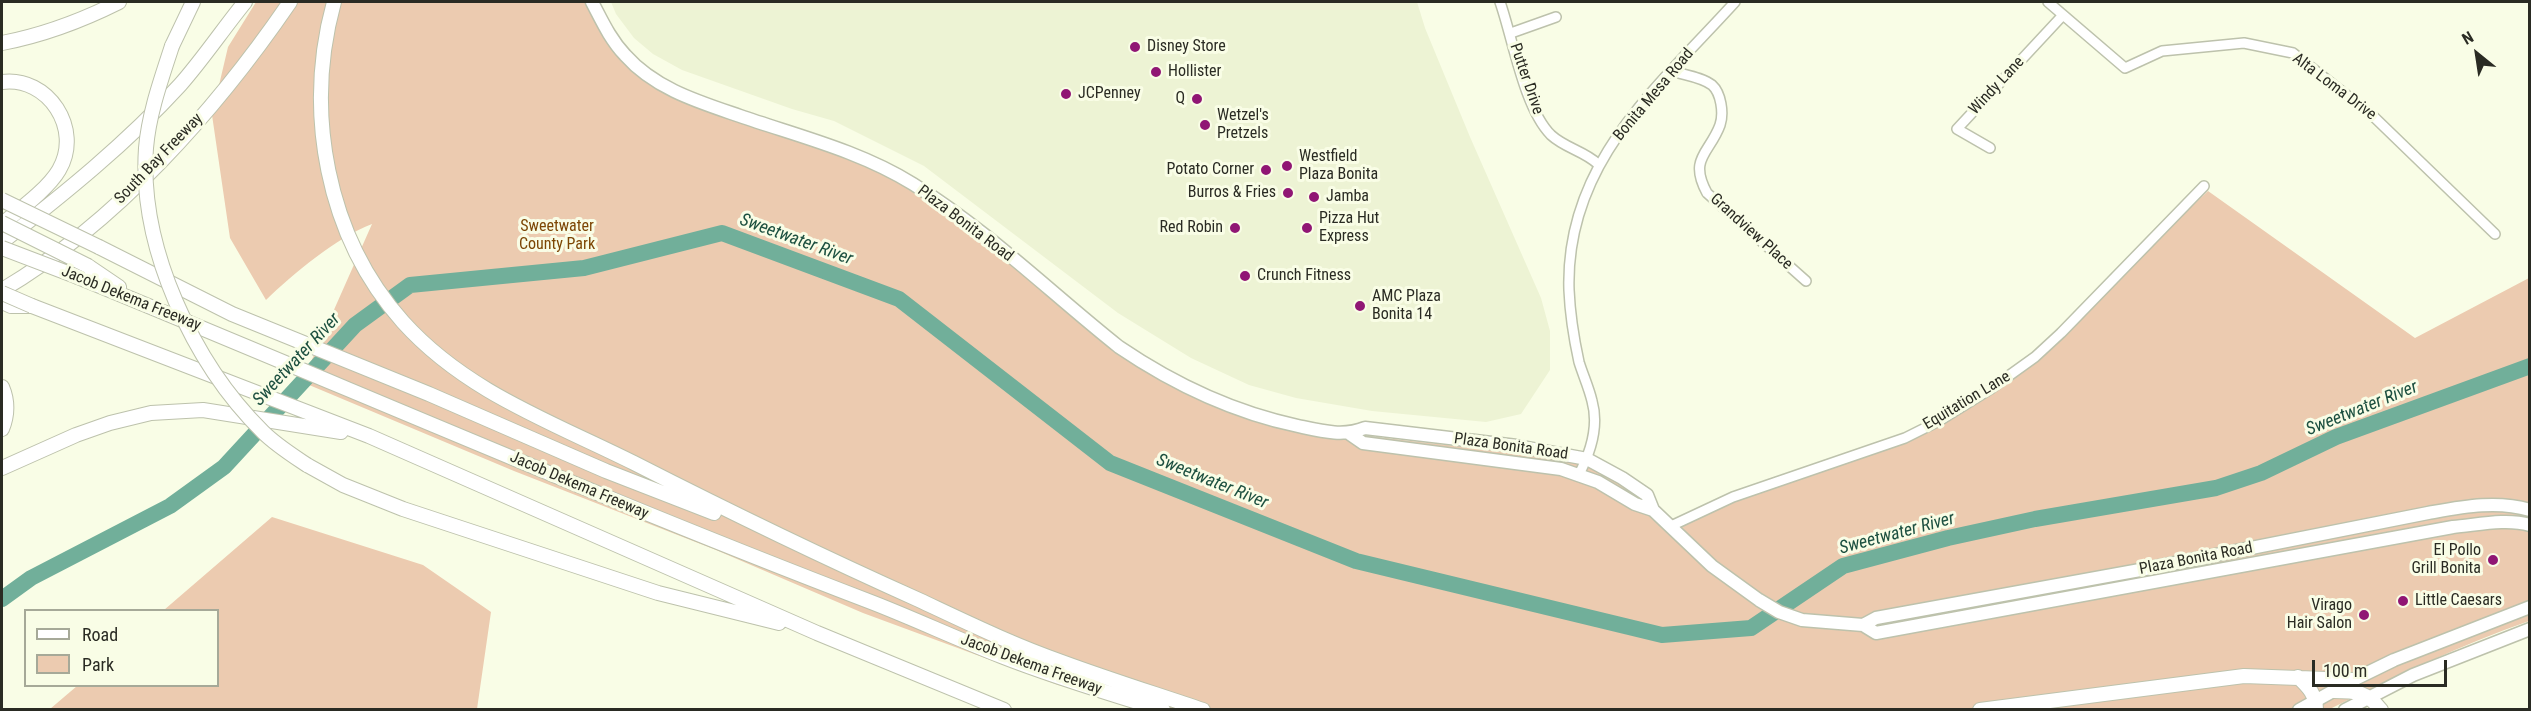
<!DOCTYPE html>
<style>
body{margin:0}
#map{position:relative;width:2531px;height:711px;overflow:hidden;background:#f9fde6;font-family:"Roboto Condensed",sans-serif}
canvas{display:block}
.frame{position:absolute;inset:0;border:3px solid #2a2b23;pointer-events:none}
.legend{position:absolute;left:24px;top:609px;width:195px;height:78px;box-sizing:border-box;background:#f9fde6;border:2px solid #a6a998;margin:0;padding:8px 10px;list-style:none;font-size:18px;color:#2a2b23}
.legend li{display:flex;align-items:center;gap:12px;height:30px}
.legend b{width:30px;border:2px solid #a6a998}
.north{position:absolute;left:2447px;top:24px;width:60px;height:60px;-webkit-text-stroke:4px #f9fde6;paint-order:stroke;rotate:330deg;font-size:16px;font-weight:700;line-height:24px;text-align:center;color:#2a2b23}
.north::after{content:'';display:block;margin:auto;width:21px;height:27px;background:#2a2b23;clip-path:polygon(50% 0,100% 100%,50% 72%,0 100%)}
.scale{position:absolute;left:2312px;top:660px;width:135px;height:27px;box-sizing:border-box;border:3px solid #2a2b23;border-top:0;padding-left:8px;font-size:18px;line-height:21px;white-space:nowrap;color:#2a2b23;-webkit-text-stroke:4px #f9fde6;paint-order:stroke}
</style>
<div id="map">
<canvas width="2531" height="711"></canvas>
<div class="frame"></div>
<ul class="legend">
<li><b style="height:8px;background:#fff"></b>Road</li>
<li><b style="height:16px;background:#eccbb0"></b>Park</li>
</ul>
<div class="north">N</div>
<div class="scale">100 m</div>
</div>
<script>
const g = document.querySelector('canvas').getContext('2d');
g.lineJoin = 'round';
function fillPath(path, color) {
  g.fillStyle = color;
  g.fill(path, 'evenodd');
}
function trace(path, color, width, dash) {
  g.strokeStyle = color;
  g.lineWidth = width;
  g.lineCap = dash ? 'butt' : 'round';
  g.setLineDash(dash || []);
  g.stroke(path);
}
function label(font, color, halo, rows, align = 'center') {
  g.font = font + ' "Roboto Condensed",sans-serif';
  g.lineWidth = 6;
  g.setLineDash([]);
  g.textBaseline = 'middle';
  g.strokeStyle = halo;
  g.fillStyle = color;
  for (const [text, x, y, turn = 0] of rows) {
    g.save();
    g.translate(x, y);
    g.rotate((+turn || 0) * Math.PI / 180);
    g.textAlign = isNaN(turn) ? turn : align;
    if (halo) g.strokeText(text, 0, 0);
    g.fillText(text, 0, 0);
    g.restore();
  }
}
const built = new Path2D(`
 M 611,2 L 1417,2 L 1425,28 L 1470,137 L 1541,298 L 1550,331 L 1550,370 L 1521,414 L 1486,422 L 1372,411 L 1296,398 L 1249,385 L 1191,358 L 1118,313 L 924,166 L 834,121 L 792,109 L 682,70 L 653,54 L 634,38 L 616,14 Z`);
const green = new Path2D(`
 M 256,2 L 592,2 L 604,28 L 657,82 L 897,175 L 1172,380 L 1314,430 L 1544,456 L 1587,464 L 1630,489 L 1651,505 L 1674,529 L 1734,496 L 1874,449 L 1992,392 L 2208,191 L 2415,338 L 2529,278 L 2529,621 C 2461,645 2395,676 2330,709 L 1151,709 L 1058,685 L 863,613 L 716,550 L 514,471 L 302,382 L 372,224 C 337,237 293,274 266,300 L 230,238 L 212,115 L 228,47 Z
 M 272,517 L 423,565 L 491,612 L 477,709 L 50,709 L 77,686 L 218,686 L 218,610 L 164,610 Z`);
const river = new Path2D(`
 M 2,599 L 31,578 L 170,506 L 224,467 L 355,325 L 410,285 L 584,268 L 722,233 L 899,299 L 1110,463 L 1356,561 L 1662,635 L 1751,628 L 1843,566 L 1948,538 L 2035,519 L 2216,488 L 2261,473 L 2336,437 L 2530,366`);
const minor = new Path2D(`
 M 1500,2 C 1513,39 1524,108 1551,135 C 1565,148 1584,151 1598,164
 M 2048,2 L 2125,68 L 2162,51 L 2244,43 L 2293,53 L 2373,116 L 2495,234
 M 1511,33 L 1556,17
 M 1672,71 C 1684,75 1702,77 1712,85 C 1721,93 1724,113 1720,125 C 1710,153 1688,158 1707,193 L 1806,281
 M 1990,148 L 1957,129 L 2063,15
 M 1578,476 C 1590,454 1599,426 1592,401 C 1589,388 1583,375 1579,362 C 1574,339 1570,314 1569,290 C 1565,163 1657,88 1735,2
 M 1671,526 L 1733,497 L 1905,438 L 1939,421 L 1989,390 L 2035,357 L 2061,333 L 2204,186`);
const major = new Path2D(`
 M 592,2 C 602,21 610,39 625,55 C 655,89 699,102 740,116 C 798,136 860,151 913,184 C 987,230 1051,293 1119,347 C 1175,385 1232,412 1298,426 C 1321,431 1343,437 1365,428 L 1517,446 L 1587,459 L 1622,478 L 1647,495 L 1653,510 L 1712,566 L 1759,600 L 1779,612 L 1802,620 L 1863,625 L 1876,633 L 2453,527 C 2477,525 2506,518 2530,525
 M 1350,434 L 1363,443 L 1561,469 L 1598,482 L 1635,504 L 1653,510
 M 1863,625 L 1876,618 L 2140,570 L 2428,513 C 2462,507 2496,500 2530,510
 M 2299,710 L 2353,680 L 2394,660 L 2530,607
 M 2345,710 L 2413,675 L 2530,629`);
const highway = new Path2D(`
 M 334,2 C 304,111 326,236 403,322 C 466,392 552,422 634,463 C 728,511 823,557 919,600 C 966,622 1013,645 1062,662 C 1108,679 1156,694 1203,710
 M 2,43 C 44,35 81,21 119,2
 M 172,46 L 193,2
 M 2,82 C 48,76 83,129 59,170 C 48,189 19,210 2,224
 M 2,242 C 64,194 127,143 180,85 C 203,59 223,29 245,2
 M 99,247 L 232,314 L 429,394 L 606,471 L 714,513
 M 88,266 L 119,287
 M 78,277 C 342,385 604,500 871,602 C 915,619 957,639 1001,656 C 1054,677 1108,693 1163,710
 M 2,290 C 116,223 216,110 290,2
 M 2,302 L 11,306 L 32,306 L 369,436 L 817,633 L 1004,710
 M 2,387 C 8,401 8,414 2,429
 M 307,465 L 343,485 L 403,509 L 658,593 L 779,623
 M 2,468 L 76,435 L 110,423 L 151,413 L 203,410 L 341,432
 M 2298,677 C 2309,687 2316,695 2316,710
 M 2334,691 C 2357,691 2367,692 2381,710
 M 1980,710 L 2244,676 L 2353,680`);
const highwayBridge = new Path2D(`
 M 172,46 C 161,80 149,113 146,148 C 139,247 193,363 263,432 C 276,445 292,455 307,465
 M 2,200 L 99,247
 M 2,223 L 88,266
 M 2,248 L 78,277
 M 2,293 L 32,306`);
const markers = [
 [1135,47,6,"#901674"],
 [1156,72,6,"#901674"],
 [1066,94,6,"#901674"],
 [1197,99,6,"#901674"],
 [1205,125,6,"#901674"],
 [1287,166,6,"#901674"],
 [1266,170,6,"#901674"],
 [1288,193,6,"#901674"],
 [1314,197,6,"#901674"],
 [1235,228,6,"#901674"],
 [1307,228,6,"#901674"],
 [1245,276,6,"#901674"],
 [1360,306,6,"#901674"],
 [2493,560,6,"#901674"],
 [2403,601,6,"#901674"],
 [2364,615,6,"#901674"]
];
const poiNames = [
 ["Disney Store",1147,47],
 ["Hollister",1168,72],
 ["JCPenney",1078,94],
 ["Q",1185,99,"right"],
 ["Wetzel's",1217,116],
 ["Pretzels",1217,134],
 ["Westfield",1299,157],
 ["Plaza Bonita",1299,175],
 ["Potato Corner",1254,170,"right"],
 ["Burros & Fries",1276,193,"right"],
 ["Jamba",1326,197],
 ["Pizza Hut",1319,219],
 ["Express",1319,237],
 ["Red Robin",1223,228,"right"],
 ["Crunch Fitness",1257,276],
 ["AMC Plaza",1372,297],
 ["Bonita 14",1372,315],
 ["El Pollo",2481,551,"right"],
 ["Grill Bonita",2481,569,"right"],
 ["Little Caesars",2415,601],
 ["Virago",2352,606,"right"],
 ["Hair Salon",2352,624,"right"]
];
const streetNames = [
 ["Putter Drive",1526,79,71],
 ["Windy Lane",1997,86,-47],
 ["Alta Loma Drive",2334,87,37],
 ["Bonita Mesa Road",1654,95,-50],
 ["South Bay Freeway",159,159,-46],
 ["Plaza Bonita Road",965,224,37],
 ["Grandview Place",1751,232,42],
 ["Jacob Dekema Freeway",131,299,22],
 ["Equitation Lane",1967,401,-31],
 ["Plaza Bonita Road",1511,447,8],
 ["Jacob Dekema Freeway",579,486,23],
 ["Plaza Bonita Road",2196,559,-11],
 ["Jacob Dekema Freeway",1031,665,20]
];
const parkNames = [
 ["Sweetwater",557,227],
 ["County Park",557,245]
];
const waterNames = [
 ["Sweetwater River",796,240,20],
 ["Sweetwater River",297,360,-47],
 ["Sweetwater River",2362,409,-22],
 ["Sweetwater River",1212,482,22],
 ["Sweetwater River",1897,534,-15]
];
fillPath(built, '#edf3d4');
fillPath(green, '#eccbb0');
trace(river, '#71af9a', 16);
trace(minor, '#bdc2ac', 12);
trace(major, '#bdc2ac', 15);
trace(highway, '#bdc2ac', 16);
trace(minor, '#fff', 9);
trace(major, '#fff', 12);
trace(highway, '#fff', 14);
trace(highwayBridge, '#bdc2ac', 16, []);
trace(highwayBridge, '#fff', 14);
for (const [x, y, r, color] of markers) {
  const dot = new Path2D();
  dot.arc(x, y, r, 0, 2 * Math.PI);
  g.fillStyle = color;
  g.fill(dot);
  trace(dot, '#f9fde6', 2);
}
label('16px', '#2a2b23', '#f9fde6', poiNames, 'left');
label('16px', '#2a2b23', '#f9fde6', streetNames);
label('16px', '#7d4605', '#f9fde6', parkNames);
label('italic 18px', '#1d5040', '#f9fde6', waterNames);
</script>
